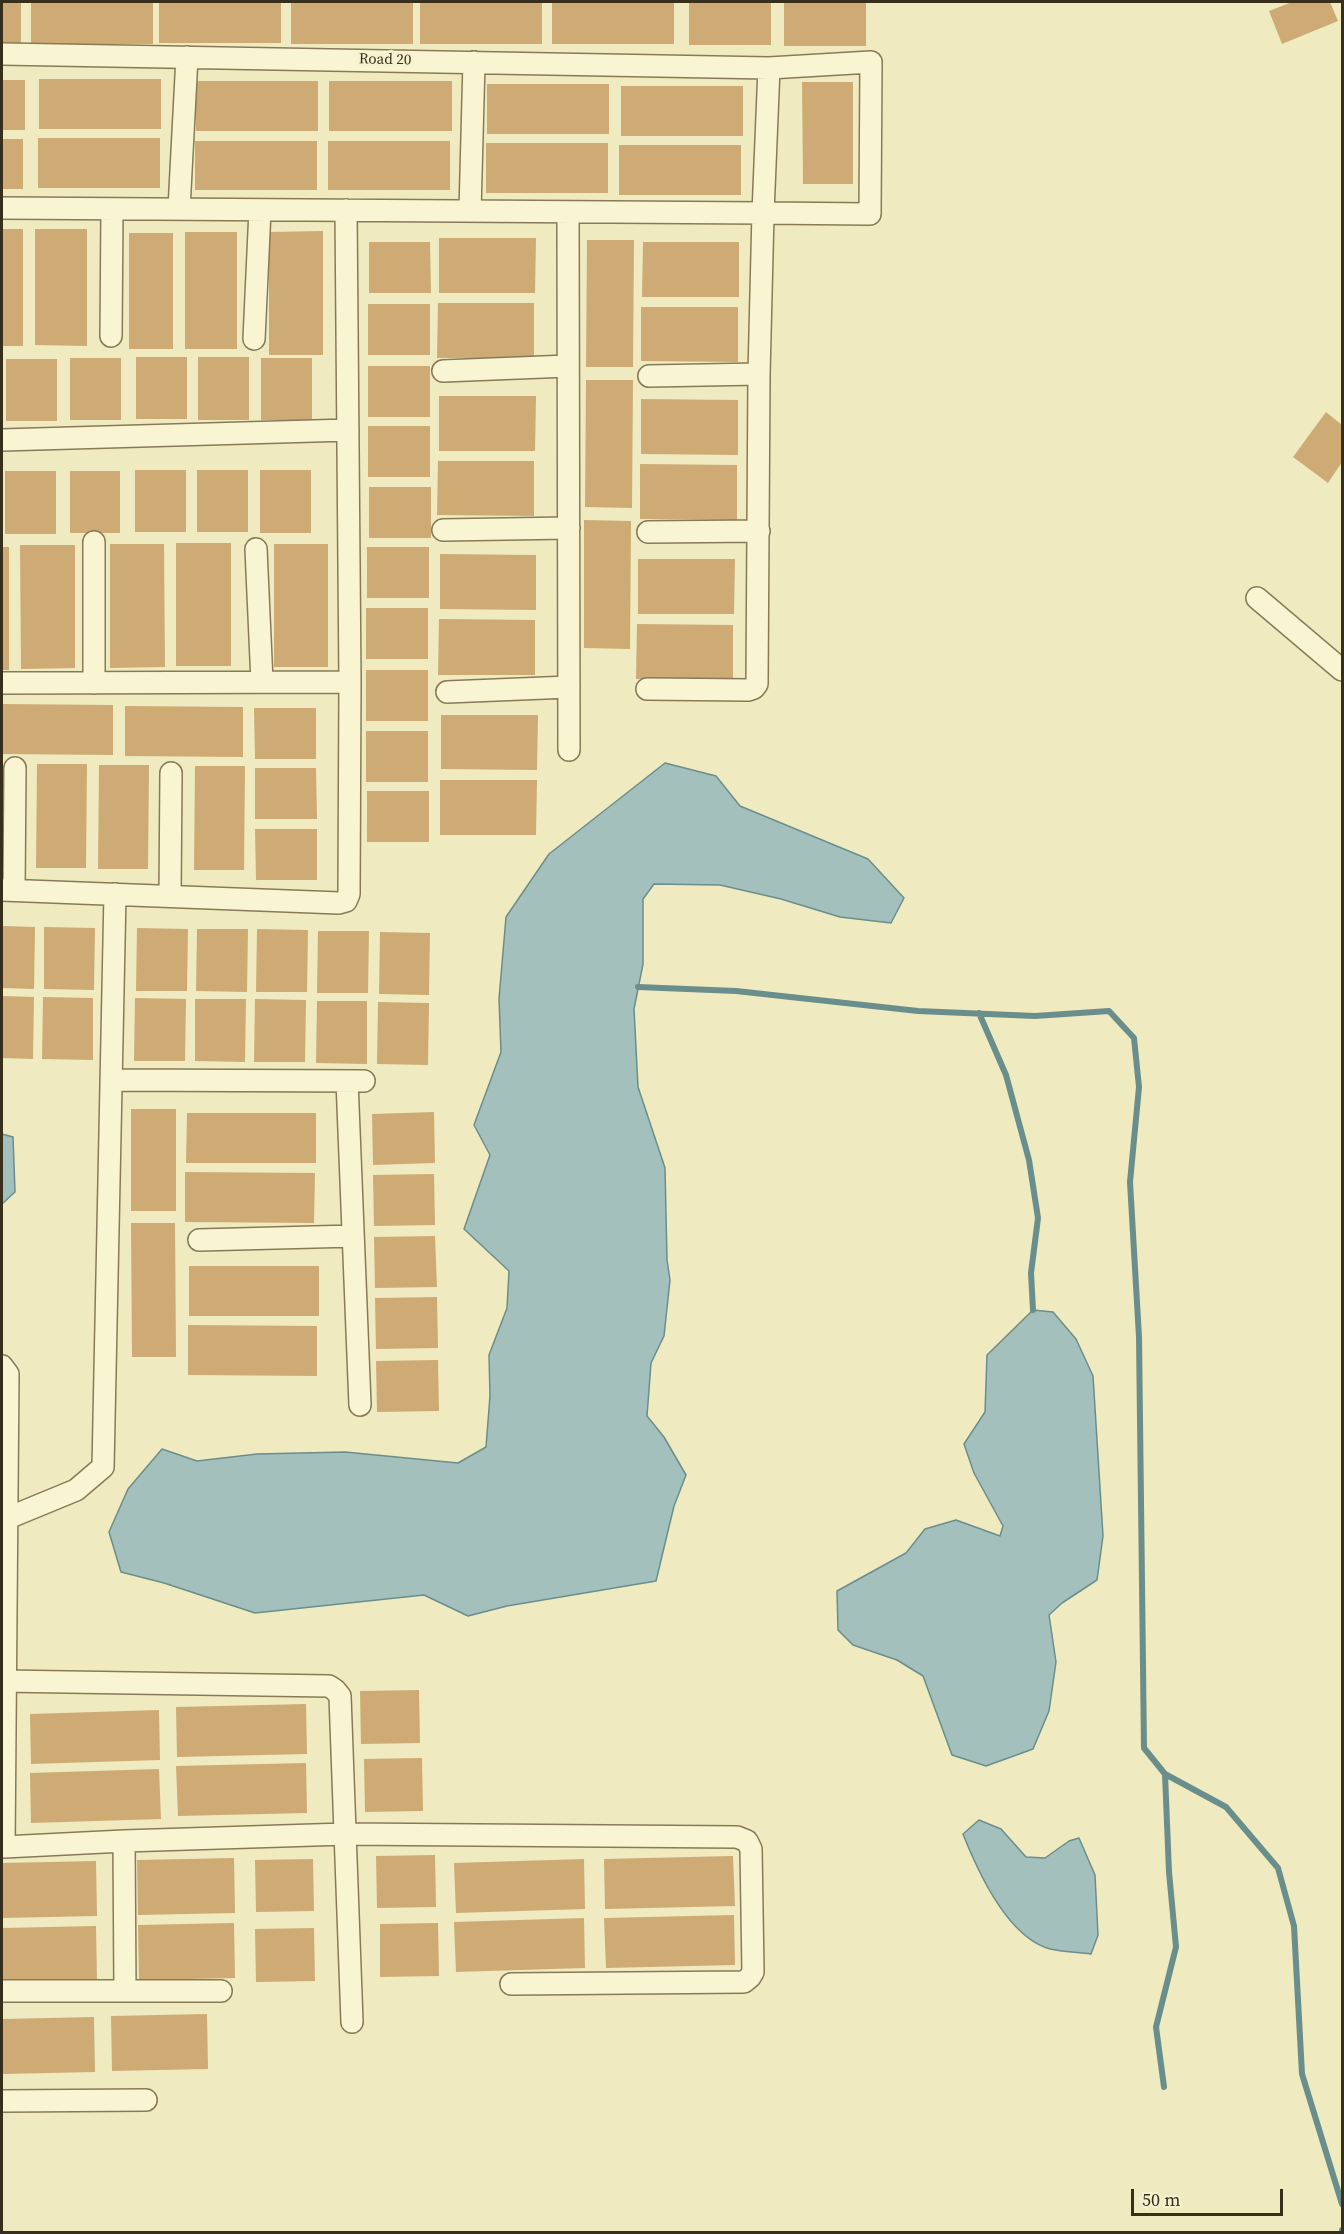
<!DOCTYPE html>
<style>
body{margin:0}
#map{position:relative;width:1344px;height:2234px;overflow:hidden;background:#efeabf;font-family:"Source Serif 4",serif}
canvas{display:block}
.frame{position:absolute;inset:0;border:3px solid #372e1c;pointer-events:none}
.scale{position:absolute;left:1131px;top:2189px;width:152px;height:27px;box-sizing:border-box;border:3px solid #372e1c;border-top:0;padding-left:8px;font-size:18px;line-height:21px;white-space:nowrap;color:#372e1c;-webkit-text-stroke:4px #f6f2cf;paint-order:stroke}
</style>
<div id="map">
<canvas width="1344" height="2234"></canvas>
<div class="frame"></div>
<div class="scale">50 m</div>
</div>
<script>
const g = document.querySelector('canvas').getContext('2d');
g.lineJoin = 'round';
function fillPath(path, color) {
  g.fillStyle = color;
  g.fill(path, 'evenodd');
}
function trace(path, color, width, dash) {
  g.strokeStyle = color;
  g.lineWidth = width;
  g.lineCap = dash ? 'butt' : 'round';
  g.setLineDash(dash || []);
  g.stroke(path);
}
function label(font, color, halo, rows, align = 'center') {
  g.font = font + ' "Source Serif 4",serif';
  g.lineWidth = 6;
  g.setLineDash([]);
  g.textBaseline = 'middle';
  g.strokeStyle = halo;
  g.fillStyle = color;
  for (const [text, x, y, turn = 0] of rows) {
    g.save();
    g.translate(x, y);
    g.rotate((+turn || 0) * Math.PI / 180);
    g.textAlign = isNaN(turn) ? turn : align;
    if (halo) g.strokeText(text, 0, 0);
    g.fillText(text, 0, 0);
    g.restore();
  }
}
const water = new Path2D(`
 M 665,763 L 716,776 L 740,806 L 868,859 L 904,898 L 891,923 L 840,917 L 781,899 L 720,885 L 654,884 L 643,899 L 643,964 L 634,1009 L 638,1087 L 665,1168 L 667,1260 L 670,1280 L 664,1336 L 651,1363 L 647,1416 L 664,1437 L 686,1475 L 674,1506 L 656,1581 L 507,1606 L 468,1616 L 424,1595 L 255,1613 L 164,1583 L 121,1572 L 109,1532 L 128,1489 L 162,1449 L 197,1461 L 257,1454 L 345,1452 L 458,1463 L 486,1447 L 490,1396 L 489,1355 L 507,1308 L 509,1271 L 464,1229 L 490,1155 L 474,1125 L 501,1052 L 499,999 L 506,917 L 549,854 Z
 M 2,1134 L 13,1137 L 15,1192 L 2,1204 Z
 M 1033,1310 L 1053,1312 L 1076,1339 L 1093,1376 L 1103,1536 L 1097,1580 L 1062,1603 L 1049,1615 L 1056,1662 L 1049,1711 L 1033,1749 L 986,1766 L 952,1755 L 923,1676 L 897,1660 L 853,1645 L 838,1630 L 837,1591 L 906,1553 L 925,1529 L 956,1520 L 1000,1536 L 1003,1526 L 974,1473 L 964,1444 L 985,1412 L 987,1355 Z
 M 979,1820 L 1001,1829 L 1026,1857 L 1045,1858 L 1069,1841 L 1079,1838 L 1095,1875 L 1098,1935 L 1091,1954 C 1078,1952 1063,1952 1050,1949 C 1007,1937 978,1872 963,1834 Z`);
const stream = new Path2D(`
 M 638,987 L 736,991 L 918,1011 L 1035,1016 L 1109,1011 L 1134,1038 L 1139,1087 L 1130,1182 L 1139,1337 L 1144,1748 L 1165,1774 L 1226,1807 L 1278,1868 L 1294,1926 L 1302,2074 L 1342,2204
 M 979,1013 L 1006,1075 L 1029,1160 L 1038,1218 L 1031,1273 L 1033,1310
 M 1164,2087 L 1156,2027 L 1176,1947 L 1169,1872 L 1165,1774
 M 1342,2232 L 1342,2230`);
const building = new Path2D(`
 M 2,2 L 21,2 L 21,43 L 2,43 Z
 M 31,2 L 153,2 L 153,44 L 31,44 Z
 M 159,2 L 281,2 L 281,43 L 159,43 Z
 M 291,2 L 413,2 L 413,44 L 291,44 Z
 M 420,2 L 542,2 L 542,44 L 420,44 Z
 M 552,2 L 674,2 L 674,44 L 552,44 Z
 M 689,2 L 771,2 L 771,45 L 689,45 Z
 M 784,2 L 866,2 L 866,46 L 784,46 Z
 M 1292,2 L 1330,2 L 1338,21 L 1282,44 L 1269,11 Z
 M 39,79 L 161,79 L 161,129 L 39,129 Z
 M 2,80 L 25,80 L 25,130 L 2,130 Z
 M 196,81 L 318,81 L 318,131 L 196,131 Z
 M 329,81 L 452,81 L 452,131 L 329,131 Z
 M 802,82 L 853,82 L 853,184 L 803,184 Z
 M 487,84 L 609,84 L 609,134 L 487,134 Z
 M 621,86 L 743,86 L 743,136 L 621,136 Z
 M 38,138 L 160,138 L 160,188 L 38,188 Z
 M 2,139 L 23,139 L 23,189 L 2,189 Z
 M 195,141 L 317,141 L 317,190 L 195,190 Z
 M 328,141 L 450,141 L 450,190 L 328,190 Z
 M 486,143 L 608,143 L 608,193 L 486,193 Z
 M 619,145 L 741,145 L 741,195 L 619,195 Z
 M 2,229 L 23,229 L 23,346 L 2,346 Z
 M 35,229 L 87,229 L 87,346 L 35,345 Z
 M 323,231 L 323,355 L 269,355 L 269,232 Z
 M 185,232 L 237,232 L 237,349 L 185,349 Z
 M 129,233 L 173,233 L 173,349 L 129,349 Z
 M 439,238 L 536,238 L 535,293 L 439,293 Z
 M 587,240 L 634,240 L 633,367 L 586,367 Z
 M 369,242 L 430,242 L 431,293 L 369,293 Z
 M 643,242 L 739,242 L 739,297 L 642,297 Z
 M 438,303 L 534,303 L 534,358 L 437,358 Z
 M 368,304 L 430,304 L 430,355 L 368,355 Z
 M 641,307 L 738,307 L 738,362 L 641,361 Z
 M 136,357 L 187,357 L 187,419 L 136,419 Z
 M 198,357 L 249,357 L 249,420 L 198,420 Z
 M 70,358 L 121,358 L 121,420 L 70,420 Z
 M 261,358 L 312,358 L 312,420 L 261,420 Z
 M 6,359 L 57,359 L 57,421 L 6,421 Z
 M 368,366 L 430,366 L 430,417 L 368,417 Z
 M 586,380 L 633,380 L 632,508 L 585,507 Z
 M 439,396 L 536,396 L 535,451 L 439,451 Z
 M 641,399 L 738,400 L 738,455 L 641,454 Z
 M 1326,412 L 1342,425 L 1342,462 L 1328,483 L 1293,457 Z
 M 368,426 L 430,426 L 430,477 L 368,477 Z
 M 438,461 L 534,461 L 534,516 L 437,515 Z
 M 640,464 L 737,465 L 737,520 L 640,519 Z
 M 135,470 L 186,470 L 186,532 L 135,532 Z
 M 197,470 L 248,470 L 248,532 L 197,532 Z
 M 260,470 L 311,470 L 311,533 L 260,533 Z
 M 5,471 L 56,471 L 56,534 L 5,534 Z
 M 70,471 L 120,471 L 120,533 L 70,533 Z
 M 369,487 L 431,487 L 431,538 L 369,538 Z
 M 584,520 L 631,521 L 630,649 L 584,648 Z
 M 176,543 L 231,543 L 231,666 L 176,666 Z
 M 110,544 L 164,544 L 165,667 L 110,668 Z
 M 274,544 L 328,544 L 328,667 L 274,667 Z
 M 20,545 L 75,545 L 75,668 L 21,669 Z
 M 2,547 L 9,547 L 9,670 L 2,670 Z
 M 367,547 L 429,547 L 429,598 L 367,598 Z
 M 440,554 L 536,555 L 536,610 L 440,609 Z
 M 638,559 L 735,559 L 734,614 L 638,614 Z
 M 366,608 L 428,608 L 428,659 L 366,659 Z
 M 439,619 L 535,620 L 535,675 L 438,675 Z
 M 637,624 L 733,625 L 733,680 L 636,679 Z
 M 366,670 L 428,670 L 428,721 L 366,721 Z
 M 2,704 L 113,705 L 113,755 L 2,754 Z
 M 125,706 L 243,707 L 243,757 L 125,756 Z
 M 254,708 L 316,708 L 316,759 L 255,759 Z
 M 441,715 L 538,715 L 537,770 L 441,769 Z
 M 366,731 L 428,731 L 428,782 L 366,782 Z
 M 37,764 L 87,764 L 86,868 L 36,868 Z
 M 99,765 L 149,765 L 148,869 L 98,869 Z
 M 195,766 L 245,766 L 244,870 L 194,870 Z
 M 255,768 L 316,768 L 317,819 L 255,819 Z
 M 440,780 L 537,780 L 536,835 L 440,835 Z
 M 367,791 L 429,791 L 429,842 L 367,842 Z
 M 255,829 L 317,829 L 317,880 L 256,880 Z
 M 2,926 L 35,927 L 34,989 L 2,988 Z
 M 44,927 L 95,928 L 94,990 L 44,989 Z
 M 137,928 L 188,929 L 187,991 L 136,991 Z
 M 197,929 L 248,929 L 247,992 L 196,991 Z
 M 257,929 L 308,930 L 307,992 L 256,992 Z
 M 318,931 L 369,931 L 368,993 L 317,993 Z
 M 380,932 L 430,933 L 429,995 L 379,994 Z
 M 2,996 L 34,997 L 33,1059 L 2,1058 Z
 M 43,997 L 93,998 L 93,1060 L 42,1059 Z
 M 135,998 L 186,999 L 185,1061 L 134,1061 Z
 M 195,999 L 246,999 L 245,1062 L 195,1061 Z
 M 255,999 L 306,1000 L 305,1062 L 254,1062 Z
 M 317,1001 L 367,1001 L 367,1064 L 316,1063 Z
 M 378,1002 L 429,1003 L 428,1065 L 377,1064 Z
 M 131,1109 L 176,1109 L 176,1211 L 131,1211 Z
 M 434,1112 L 435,1163 L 373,1165 L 372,1114 Z
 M 187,1113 L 316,1113 L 316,1163 L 186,1163 Z
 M 185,1172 L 315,1173 L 314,1223 L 185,1222 Z
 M 434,1174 L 435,1225 L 374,1226 L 373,1175 Z
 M 131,1223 L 175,1223 L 176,1357 L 132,1357 Z
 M 435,1236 L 437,1287 L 375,1288 L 374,1237 Z
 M 189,1266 L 319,1266 L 319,1316 L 189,1316 Z
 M 437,1297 L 438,1348 L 376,1349 L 375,1298 Z
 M 188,1325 L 317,1326 L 317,1376 L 188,1375 Z
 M 438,1360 L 439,1411 L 377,1412 L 376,1361 Z
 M 419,1690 L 420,1743 L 361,1744 L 360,1691 Z
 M 306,1704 L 307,1754 L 177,1757 L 176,1707 Z
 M 159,1710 L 160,1760 L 31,1764 L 30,1714 Z
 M 422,1758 L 423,1811 L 365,1812 L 364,1759 Z
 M 306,1763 L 307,1813 L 178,1816 L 176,1766 Z
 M 159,1769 L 161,1819 L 31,1823 L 30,1773 Z
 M 435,1855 L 436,1907 L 377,1908 L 376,1856 Z
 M 733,1856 L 735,1906 L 605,1909 L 604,1859 Z
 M 234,1858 L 235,1913 L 138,1915 L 137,1860 Z
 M 313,1859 L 314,1911 L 256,1912 L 255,1860 Z
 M 584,1859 L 585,1909 L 456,1913 L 454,1863 Z
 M 96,1861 L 97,1916 L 2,1918 L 2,1863 Z
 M 734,1915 L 735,1965 L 606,1968 L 604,1918 Z
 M 584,1918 L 585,1968 L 456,1972 L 454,1922 Z
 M 234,1923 L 235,1978 L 139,1980 L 138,1925 Z
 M 438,1923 L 439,1976 L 380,1977 L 380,1924 Z
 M 96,1926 L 97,1981 L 2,1983 L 2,1928 Z
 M 314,1928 L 315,1981 L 256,1982 L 255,1929 Z
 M 207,2014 L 208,2069 L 112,2071 L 111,2016 Z
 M 94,2017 L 95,2072 L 2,2074 L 2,2019 Z`);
const street = new Path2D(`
 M 2,54 L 769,68 L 871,62 L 870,214 L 763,213 L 759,374 L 757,684 L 754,688 L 748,690 L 647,689
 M 2,208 L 763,213 L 769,68
 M 179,209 L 187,57
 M 470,211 L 474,62
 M 568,212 L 569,750
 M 111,336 L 112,209
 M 254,339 L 260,210
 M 443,371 L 568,366
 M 649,376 L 759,374
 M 2,440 L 348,430
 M 443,530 L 569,528
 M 648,532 L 759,531
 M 94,542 L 94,683
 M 256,549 L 262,682
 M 1257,598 L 1342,670
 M 2,683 L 350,682
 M 447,692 L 569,687
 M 2,890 L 339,903 L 346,901 L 349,894 L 350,682 L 346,210
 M 14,890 L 15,768
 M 170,896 L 171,773
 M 112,1080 L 364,1081
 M 347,1081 L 360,1405
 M 199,1240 L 353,1236
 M 2,1366 L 8,1374 L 4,1847 L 124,1841 L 125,1991 L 2,1991
 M 2,1518 L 8,1518 L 76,1490 L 103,1467 L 115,894
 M 2,1681 L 329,1686 L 335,1690 L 340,1696 L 352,2022
 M 124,1841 L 345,1834 L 737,1837 L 747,1841 L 751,1849 L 753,1972 L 750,1977 L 744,1982 L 511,1984
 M 125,1991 L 221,1991
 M 2,2101 L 146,2100`);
const streetNames = [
 ["Road 20",385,60,1]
];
fillPath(water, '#a3c0bd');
trace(water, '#6a8e8c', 1.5);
trace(stream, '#6a8e8c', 6);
fillPath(building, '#ceab74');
trace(street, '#887a57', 24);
trace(street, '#f9f5d3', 21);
label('15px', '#372e1c', '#f6f2cf', streetNames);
</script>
